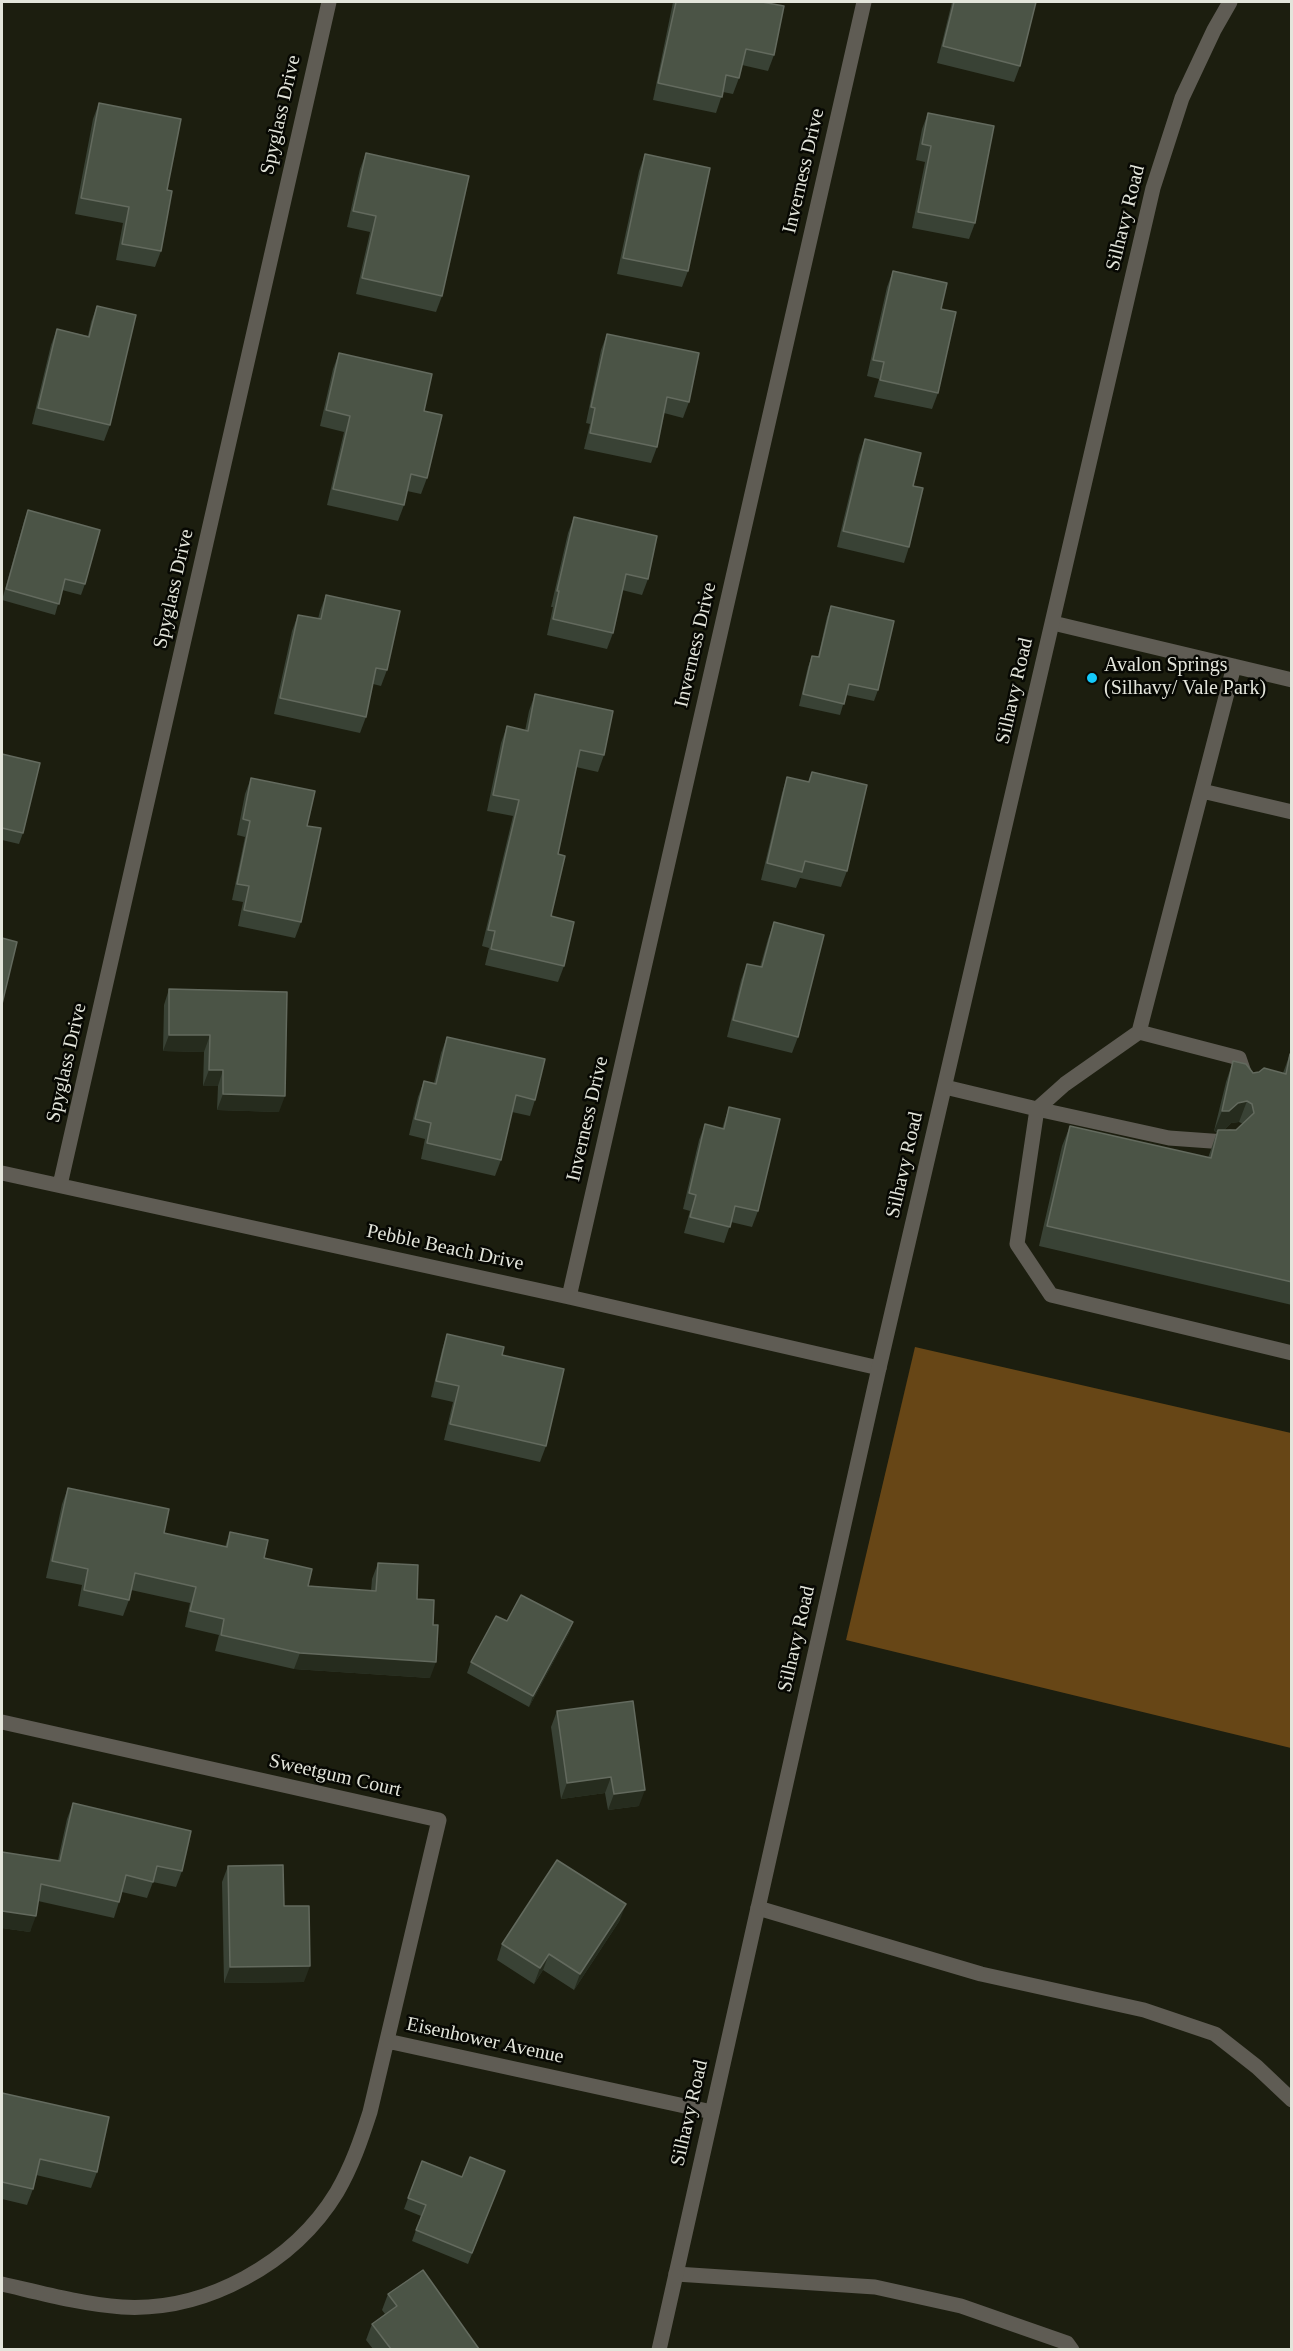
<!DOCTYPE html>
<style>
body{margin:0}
#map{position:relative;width:1293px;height:2351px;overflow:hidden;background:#1c1e0f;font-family:"Times New Roman",serif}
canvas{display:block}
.frame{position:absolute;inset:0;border:3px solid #e3e5db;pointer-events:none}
</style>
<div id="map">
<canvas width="1293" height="2351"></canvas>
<div class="frame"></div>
</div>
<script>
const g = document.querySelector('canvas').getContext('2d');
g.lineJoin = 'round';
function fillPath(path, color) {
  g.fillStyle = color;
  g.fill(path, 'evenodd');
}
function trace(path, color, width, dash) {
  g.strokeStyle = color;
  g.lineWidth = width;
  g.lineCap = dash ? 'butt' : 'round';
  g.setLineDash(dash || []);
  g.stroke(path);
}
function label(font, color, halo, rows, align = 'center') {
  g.font = font + ' "Times New Roman",serif';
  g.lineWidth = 5;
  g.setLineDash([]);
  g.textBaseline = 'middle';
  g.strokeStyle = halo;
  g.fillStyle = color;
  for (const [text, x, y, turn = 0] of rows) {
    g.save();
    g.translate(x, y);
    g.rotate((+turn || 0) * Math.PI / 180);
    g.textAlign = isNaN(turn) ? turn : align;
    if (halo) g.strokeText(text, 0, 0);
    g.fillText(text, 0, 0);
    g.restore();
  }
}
const forest = new Path2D(`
 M 915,1347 L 1291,1433 L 1291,1748 L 846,1640 Z`);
const service = new Path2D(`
 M 1053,623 L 1292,680
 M 1202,791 L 1292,812
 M 1139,1032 L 1239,1058 L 1247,1081
 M 945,1087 L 1037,1109 L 1065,1084 L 1139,1032 L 1234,666
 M 1230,1137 L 1225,1142 L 1169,1138 L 1037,1109 L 1017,1244 L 1051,1295 L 1292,1353
 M 758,1908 L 981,1974 L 1144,2010 L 1215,2034 L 1257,2067 L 1292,2100
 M 676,2274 L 875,2287 L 961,2306 L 1067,2343 L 1072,2350`);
const minor = new Path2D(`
 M 2,1173 L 569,1297 L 879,1368
 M 60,1185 L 329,2
 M 569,1297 L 864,2
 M 2,1722 L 439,1820 L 370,2112 C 361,2140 352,2166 337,2192 C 294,2263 206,2312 122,2307 C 81,2304 41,2293 2,2284
 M 387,2041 L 712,2112`);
const tertiary = new Path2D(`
 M 659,2350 L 879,1368 L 1153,188 L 1182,98 L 1214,30 L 1230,2`);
const wall = new Path2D(`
 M 673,2 L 762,2 L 774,55 L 768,71 L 742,65 L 739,78 L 733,94 L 723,92 L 716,113 L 653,100 Z
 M 952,2 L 1036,2 L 1020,66 L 1014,82 L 937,63 Z
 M 99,103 L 167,190 L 161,251 L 155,267 L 116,260 L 123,223 L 75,214 L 93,119 Z
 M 928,113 L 975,223 L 969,239 L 912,228 L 925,162 L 916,160 L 922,129 Z
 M 366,153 L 442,296 L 436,312 L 356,294 L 370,232 L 347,227 L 360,169 Z
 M 645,154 L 688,271 L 682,287 L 617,274 L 639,171 Z
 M 893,271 L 941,309 L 938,393 L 932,409 L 874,397 L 879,379 L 867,376 L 887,287 Z
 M 97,306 L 110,425 L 104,441 L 32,424 L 51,345 L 57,329 L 88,336 L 91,322 Z
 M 607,334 L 689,402 L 683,418 L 664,413 L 657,447 L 651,463 L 584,449 L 590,424 L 586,423 L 601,350 Z
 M 339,353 L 424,411 L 427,478 L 421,494 L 407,491 L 404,505 L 398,521 L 327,505 L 344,432 L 320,426 L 333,369 Z
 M 865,439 L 913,486 L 909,547 L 904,563 L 837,547 L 859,455 Z
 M 28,510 L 85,584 L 81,595 L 62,590 L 55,615 L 2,600 L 24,521 Z
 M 574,517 L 648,579 L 642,595 L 622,590 L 613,633 L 607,649 L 547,635 L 553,607 L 551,607 L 568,533 Z
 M 326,595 L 387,670 L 381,686 L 373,684 L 366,717 L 360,733 L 274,714 L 292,631 L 298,615 L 318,619 L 320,611 Z
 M 831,606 L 878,690 L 874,701 L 846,695 L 840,715 L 799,706 L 808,667 L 812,656 L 818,657 L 827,617 Z
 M 535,694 L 604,755 L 598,772 L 576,767 L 558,854 L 551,916 L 564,966 L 558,982 L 485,965 L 489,948 L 482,946 L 513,816 L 487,811 L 501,743 L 507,726 L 525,731 L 529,711 Z
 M 2,754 L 23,833 L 19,844 L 2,840 Z
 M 812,772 L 847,871 L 841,887 L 800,878 L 796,888 L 761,880 L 782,793 L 787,777 L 808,782 Z
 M 251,778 L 307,826 L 301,922 L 295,938 L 238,926 L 243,902 L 232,900 L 245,837 L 237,835 L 245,794 Z
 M 774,922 L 798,1037 L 792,1053 L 727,1037 L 741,980 L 747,964 L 760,967 L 768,939 Z
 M 169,989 L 279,1112 L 217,1110 L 218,1086 L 203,1086 L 204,1052 L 163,1051 L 164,1005 Z
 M 447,1037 L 535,1100 L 530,1116 L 512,1112 L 501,1160 L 495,1176 L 421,1159 L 425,1139 L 409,1135 L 418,1097 L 424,1081 L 434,1083 L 441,1053 Z
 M 1290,1054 L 1292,1055 L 1292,1305 L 1039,1246 L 1062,1146 L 1070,1126 L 1208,1158 L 1217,1132 L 1214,1131 L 1226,1082 L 1233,1061 L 1253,1073 L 1283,1073 ZM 1239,1122 L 1243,1124 L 1236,1130 L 1224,1130 L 1231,1123 Z
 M 729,1107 L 758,1211 L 752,1227 L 731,1222 L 724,1243 L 684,1233 L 690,1211 L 683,1209 L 699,1140 L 705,1124 L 722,1129 Z
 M 447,1334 L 502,1355 L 546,1446 L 540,1462 L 444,1440 L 453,1402 L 431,1397 L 442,1350 Z
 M 68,1488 L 164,1533 L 225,1547 L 230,1532 L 264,1558 L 308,1586 L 371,1591 L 372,1579 L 378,1563 L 417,1599 L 430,1678 L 294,1669 L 215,1651 L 219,1635 L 185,1627 L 190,1603 L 131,1590 L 129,1600 L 123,1616 L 78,1606 L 82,1585 L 46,1578 L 62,1504 Z
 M 507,1621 L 573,1622 L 569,1633 L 529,1707 L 467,1673 L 471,1662 Z
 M 557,1711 L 639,1806 L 608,1810 L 605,1793 L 561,1799 L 551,1727 Z
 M 73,1803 L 182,1871 L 176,1887 L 153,1882 L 147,1898 L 122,1892 L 119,1902 L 114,1918 L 38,1901 L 30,1932 L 2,1928 L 58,1860 L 67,1819 Z
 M 228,1866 L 284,1906 L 304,1982 L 224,1983 L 222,1882 Z
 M 620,1920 L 574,1990 L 543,1970 L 534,1984 L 497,1960 L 502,1944 Z
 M 2,2093 L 97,2172 L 91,2188 L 36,2175 L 33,2189 L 27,2205 L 2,2199 Z
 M 422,2161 L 462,2177 L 505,2171 L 468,2264 L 412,2241 L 421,2216 L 404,2209 Z
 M 388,2294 L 479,2349 L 373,2349 L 366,2340 L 372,2324 L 385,2314 L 382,2310 Z`);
const shadedWall = new Path2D(`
 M 169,1035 L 210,1035 L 204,1052 L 163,1051 Z
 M 209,1070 L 223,1070 L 218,1086 L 203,1086 Z
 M 223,1094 L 285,1096 L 279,1112 L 217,1110 Z
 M 1247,1101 L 1239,1122 L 1231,1123 L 1222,1132 L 1214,1131 L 1222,1111 L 1238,1103 Z
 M 573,1622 L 569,1633 L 529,1707 L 533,1696 Z
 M 300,1653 L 436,1662 L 430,1678 L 294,1669 Z
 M 611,1777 L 605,1793 L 561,1799 L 567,1783 Z
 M 645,1790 L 639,1806 L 608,1810 L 614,1794 Z
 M 626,1904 L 620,1920 L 574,1990 L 580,1974 Z
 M 2,1911 L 36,1916 L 30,1932 L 2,1928 Z
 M 549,1954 L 543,1970 L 534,1984 L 540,1968 Z
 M 310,1966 L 304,1982 L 224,1983 L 230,1967 Z`);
const building = new Path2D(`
 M 676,2 L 762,2 L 784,6 L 774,55 L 746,49 L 739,78 L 726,75 L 722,97 L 658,83 Z
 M 954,2 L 1036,2 L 1020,66 L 943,46 Z
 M 99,103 L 181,119 L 167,190 L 172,191 L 161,251 L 122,244 L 129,207 L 81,198 Z
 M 928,113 L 994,126 L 975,223 L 918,212 L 931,146 L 922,144 Z
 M 366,153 L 469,176 L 442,296 L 362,278 L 376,216 L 353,211 Z
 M 645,154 L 710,168 L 688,271 L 623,258 Z
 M 893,271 L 947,283 L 941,309 L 956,312 L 938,393 L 880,380 L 884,362 L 873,360 Z
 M 97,306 L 136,315 L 110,425 L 38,408 L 57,329 L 89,337 Z
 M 607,334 L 699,353 L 689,402 L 667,397 L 657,447 L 590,433 L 595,408 L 591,407 Z
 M 339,353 L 432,374 L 424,411 L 442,415 L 427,478 L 411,474 L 404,505 L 333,489 L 350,416 L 326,410 Z
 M 865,439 L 921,453 L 913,486 L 923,488 L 909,547 L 843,531 Z
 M 28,510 L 100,530 L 85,584 L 65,579 L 59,604 L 6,589 Z
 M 574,517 L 657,536 L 648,579 L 626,574 L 613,633 L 553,619 L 559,591 L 557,591 Z
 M 326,595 L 400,611 L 387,670 L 376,668 L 366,717 L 280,698 L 298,615 L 321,619 Z
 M 831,606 L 894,621 L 878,690 L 849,684 L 844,704 L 803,694 L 812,656 L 819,657 Z
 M 535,694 L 613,711 L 604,755 L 580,750 L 558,854 L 565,856 L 551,916 L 574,922 L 564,966 L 491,949 L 495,931 L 488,930 L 519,800 L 493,795 L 507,726 L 528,731 Z
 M 2,754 L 40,763 L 23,833 L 2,828 Z
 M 812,772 L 867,785 L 847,871 L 805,861 L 802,872 L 767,863 L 787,777 L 809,782 Z
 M 251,778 L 315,791 L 307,826 L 321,828 L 301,922 L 244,910 L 249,886 L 237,884 L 250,821 L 243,819 Z
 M 774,922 L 824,935 L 798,1037 L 733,1020 L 747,964 L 762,967 Z
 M 2,938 L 17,942 L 2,1004 Z
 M 169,989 L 287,992 L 285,1096 L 223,1094 L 223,1070 L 209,1070 L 210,1035 L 169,1035 Z
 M 447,1037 L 545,1059 L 535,1100 L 516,1095 L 501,1160 L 427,1143 L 431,1123 L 415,1119 L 424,1081 L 436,1084 Z
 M 1290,1054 L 1292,1055 L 1292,1282 L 1047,1226 L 1070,1126 L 1211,1158 L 1218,1130 L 1236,1130 L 1254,1113 L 1252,1104 L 1247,1101 L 1238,1103 L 1229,1111 L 1222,1111 L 1233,1061 L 1246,1064 L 1253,1073 L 1259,1072 L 1264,1068 L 1286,1074 Z
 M 729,1107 L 780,1119 L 758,1211 L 735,1206 L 730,1227 L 690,1217 L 696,1195 L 689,1193 L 705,1124 L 724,1129 Z
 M 447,1334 L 504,1347 L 502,1355 L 564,1369 L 546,1446 L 450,1424 L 459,1386 L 436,1381 Z
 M 68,1488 L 169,1509 L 164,1533 L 227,1547 L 230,1532 L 268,1540 L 264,1558 L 312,1569 L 308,1586 L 376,1591 L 378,1563 L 418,1565 L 417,1599 L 434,1600 L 433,1625 L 438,1625 L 436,1662 L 300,1653 L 221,1635 L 224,1619 L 190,1611 L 196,1587 L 135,1573 L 129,1600 L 84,1590 L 88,1569 L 52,1561 Z
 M 521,1595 L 573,1622 L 533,1696 L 471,1662 L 496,1616 L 507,1621 Z
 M 633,1701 L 645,1790 L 614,1794 L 611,1777 L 567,1783 L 557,1711 Z
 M 73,1803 L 191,1831 L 182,1871 L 157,1866 L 153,1882 L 126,1875 L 119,1902 L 41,1884 L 36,1916 L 2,1911 L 2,1852 L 60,1861 Z
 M 557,1860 L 626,1904 L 580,1974 L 549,1954 L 540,1968 L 502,1944 Z
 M 283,1865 L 284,1906 L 309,1906 L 310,1966 L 230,1967 L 228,1866 Z
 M 2,2093 L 109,2117 L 97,2172 L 40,2159 L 33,2189 L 2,2182 Z
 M 470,2157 L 505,2171 L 472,2253 L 416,2230 L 426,2205 L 408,2198 L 422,2161 L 462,2177 Z
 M 423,2270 L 479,2349 L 391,2349 L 372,2324 L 397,2306 L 388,2294 Z`);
const markers = [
 [1092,678,6,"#14cafb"]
];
const streetNames = [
 ["Spyglass Drive",281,115,-77],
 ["Inverness Drive",804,171,-77],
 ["Silhavy Road",1126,218,-76],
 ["Spyglass Drive",174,589,-77],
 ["Inverness Drive",696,645,-77],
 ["Silhavy Road",1015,691,-77],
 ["Spyglass Drive",67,1063,-77],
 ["Inverness Drive",588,1119,-77],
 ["Silhavy Road",905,1165,-77],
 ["Pebble Beach Drive",445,1248,12],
 ["Silhavy Road",797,1639,-77],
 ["Sweetgum Court",335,1776,13],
 ["Eisenhower Avenue",485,2041,12],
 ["Silhavy Road",690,2113,-77]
];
const poiNames = [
 ["Avalon Springs",1104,666],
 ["(Silhavy/ Vale Park)",1104,689]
];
fillPath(forest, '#674616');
trace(service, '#5f5c54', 15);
trace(minor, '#5f5c54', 15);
trace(tertiary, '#5f5c54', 15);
fillPath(wall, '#394235');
fillPath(shadedWall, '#262c1e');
fillPath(building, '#4b5446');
trace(building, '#636a5e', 1.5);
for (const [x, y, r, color] of markers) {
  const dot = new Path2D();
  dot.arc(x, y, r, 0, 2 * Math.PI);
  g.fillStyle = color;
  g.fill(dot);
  trace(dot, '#070803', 2);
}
label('20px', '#e3e5db', '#070803', streetNames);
label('20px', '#e3e5db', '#070803', poiNames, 'left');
</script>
